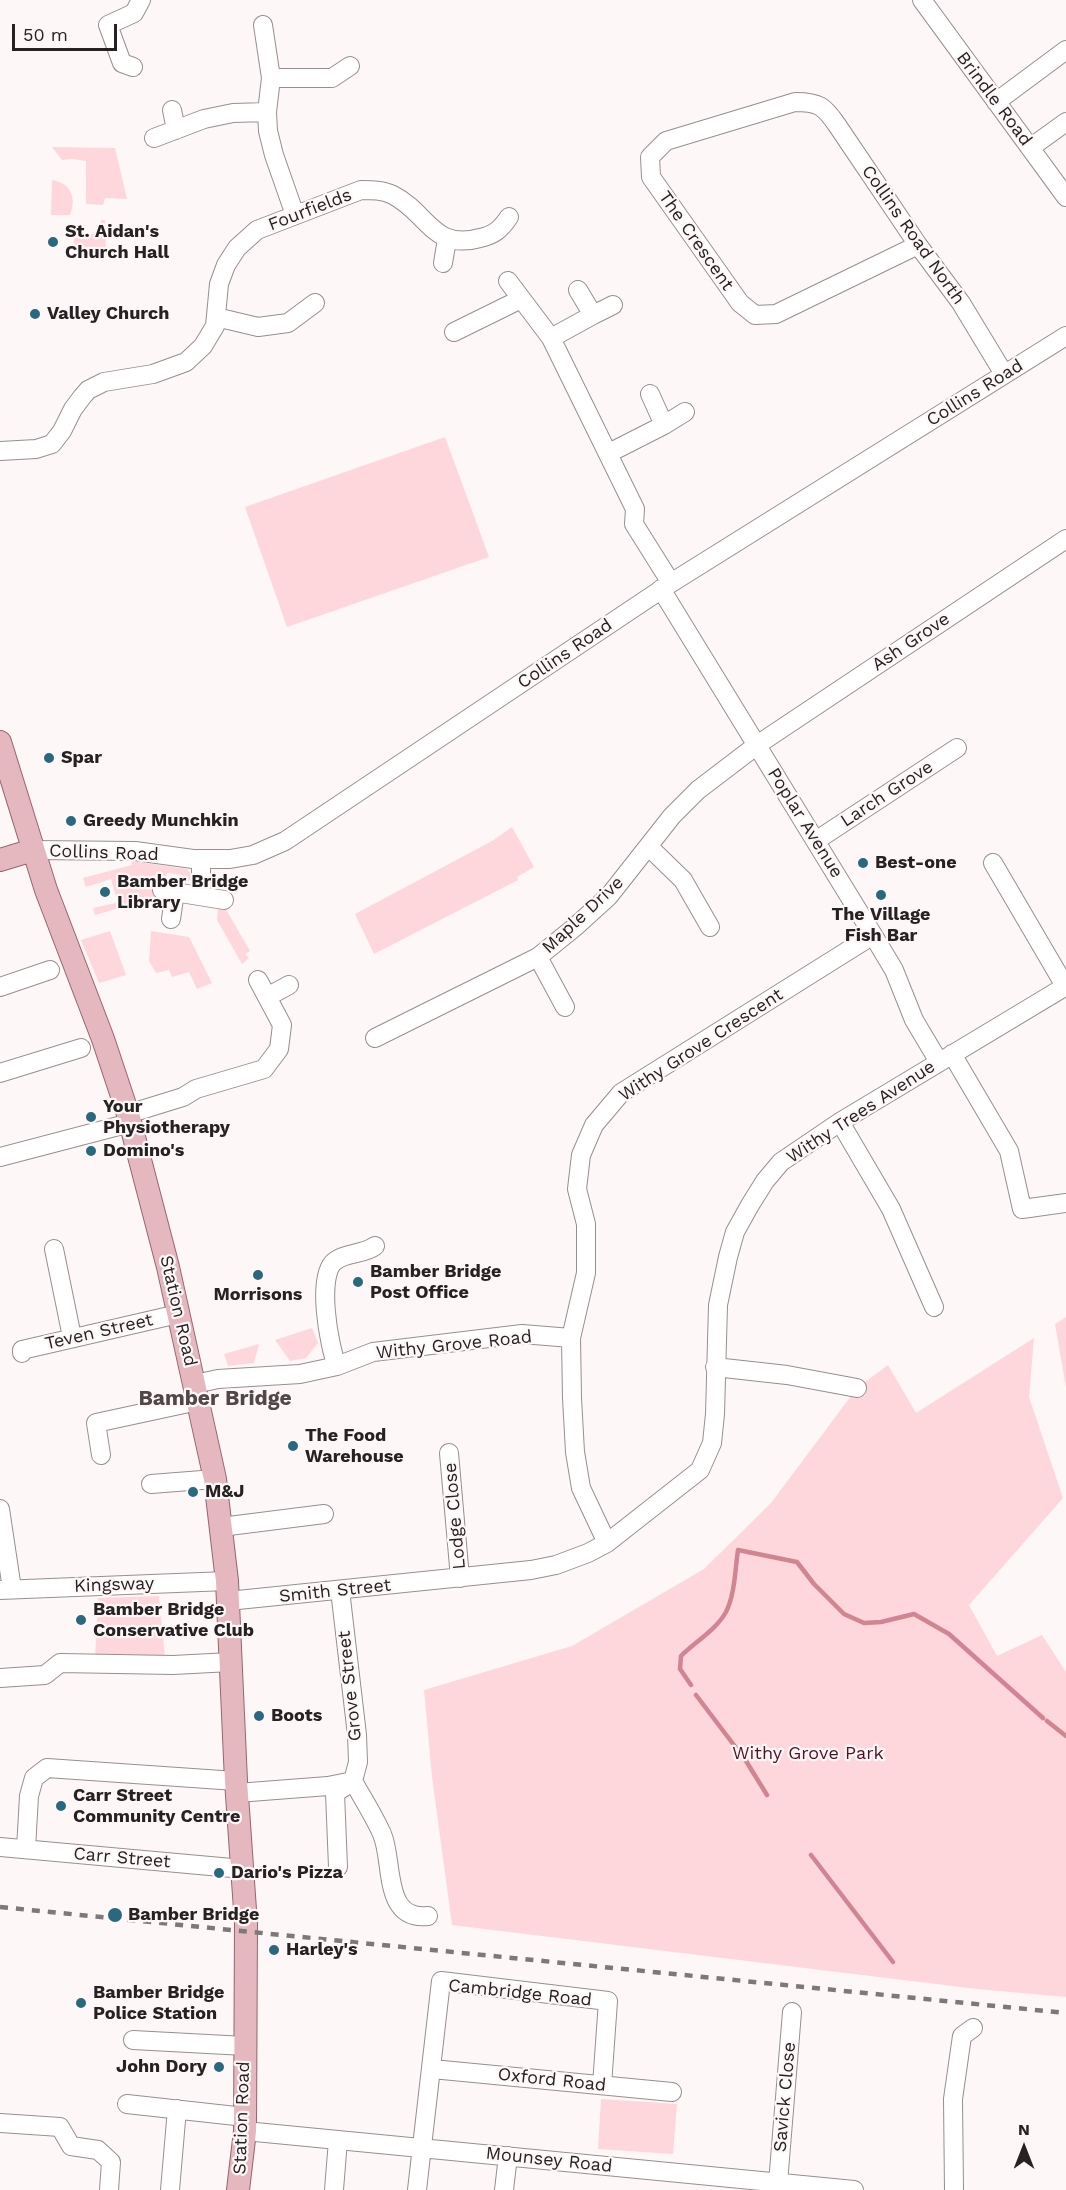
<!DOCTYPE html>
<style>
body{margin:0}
#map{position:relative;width:1066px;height:2190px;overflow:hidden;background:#fef7f8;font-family:"Work Sans",sans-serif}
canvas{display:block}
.north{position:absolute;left:994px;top:2118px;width:60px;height:60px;-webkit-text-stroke:4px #fef7f8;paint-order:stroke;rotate:0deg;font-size:16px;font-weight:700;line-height:24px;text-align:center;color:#262223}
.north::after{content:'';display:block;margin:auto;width:21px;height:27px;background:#262223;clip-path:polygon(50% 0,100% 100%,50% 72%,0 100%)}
.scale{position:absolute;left:12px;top:24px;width:105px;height:27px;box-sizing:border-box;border:3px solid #262223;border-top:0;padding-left:8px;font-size:18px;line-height:21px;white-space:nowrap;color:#262223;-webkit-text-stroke:4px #fef7f8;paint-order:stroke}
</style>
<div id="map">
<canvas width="1066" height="2190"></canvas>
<div class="north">N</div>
<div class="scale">50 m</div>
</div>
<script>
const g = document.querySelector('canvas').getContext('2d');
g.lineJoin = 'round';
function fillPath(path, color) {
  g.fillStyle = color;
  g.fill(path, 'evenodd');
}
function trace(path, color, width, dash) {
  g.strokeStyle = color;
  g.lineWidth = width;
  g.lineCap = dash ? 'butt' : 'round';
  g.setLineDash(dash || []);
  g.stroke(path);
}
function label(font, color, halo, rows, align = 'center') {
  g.font = font + ' "Work Sans",sans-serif';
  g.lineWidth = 4.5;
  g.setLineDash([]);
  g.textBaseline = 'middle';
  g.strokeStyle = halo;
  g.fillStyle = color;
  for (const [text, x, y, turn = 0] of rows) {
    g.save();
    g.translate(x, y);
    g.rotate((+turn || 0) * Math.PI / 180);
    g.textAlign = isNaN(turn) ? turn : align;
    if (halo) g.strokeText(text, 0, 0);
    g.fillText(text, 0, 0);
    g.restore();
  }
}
const green = new Path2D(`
 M 52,147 L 115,148 L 127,199 L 105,198 L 103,205 L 86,204 L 86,161 L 72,159 L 62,160 Z
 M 52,180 C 71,183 77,198 70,215 L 51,215 Z
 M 101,220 L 105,220 L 106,255 L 74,254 L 74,234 L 95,234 L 100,230 Z
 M 445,437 L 489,557 L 287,627 L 245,507 Z
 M 512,827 L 534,867 L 517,877 L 518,880 L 374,954 L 355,914 L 492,841 Z
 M 131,861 L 187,869 L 192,875 L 190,880 L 181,887 L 183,875 L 167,873 L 165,885 L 168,901 L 149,899 L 95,915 L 93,908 L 120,902 L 117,900 L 111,879 L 86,887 L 83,878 L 132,865 Z
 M 224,906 L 250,951 L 245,954 L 249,958 L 242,964 L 217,920 L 218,907 Z
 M 110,931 L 126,975 L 99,983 L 81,940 Z
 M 151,931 L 189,937 L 212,983 L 197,989 L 189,972 L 172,977 L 169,970 L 156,973 L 149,961 Z
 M 1066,1317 L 1066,1388 L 1055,1324 Z
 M 312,1328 L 318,1343 L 306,1358 L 290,1361 L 275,1340 Z
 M 1034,1338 L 1029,1397 L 1063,1498 L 969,1605 L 997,1656 L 1042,1635 L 1066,1672 L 1066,1997 L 977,1989 L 452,1925 L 432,1777 L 424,1690 L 572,1646 L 704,1569 L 771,1503 L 857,1388 L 888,1365 L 916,1413 Z
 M 259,1344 L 254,1363 L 228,1366 L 224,1354 Z
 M 159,1596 L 165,1658 L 95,1659 L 98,1598 Z
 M 601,2099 L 677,2104 L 673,2154 L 598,2149 Z`);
const stream = new Path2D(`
 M 691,1685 L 680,1669 L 681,1656 C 695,1642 716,1630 726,1612 C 735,1594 735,1570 738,1550 L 797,1562 L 814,1584 L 844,1614 L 864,1623 L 881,1622 L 914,1614 L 949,1634 L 1043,1718
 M 696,1695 L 746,1761 L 767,1795
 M 1047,1721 L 1066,1736
 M 811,1855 L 893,1962`);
const minor = new Path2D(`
 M 922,0 L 1066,197
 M 263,25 L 271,78 L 267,112 L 268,131 L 274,155 L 295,215
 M 133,67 L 122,63 L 108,25 L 134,13 L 141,0
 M 271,78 L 332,78 L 350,66
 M 996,102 L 1066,50
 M 172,110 L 176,130
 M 154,138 L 204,119 L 233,113 L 267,112
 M 1030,148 L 1066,122
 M 918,245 L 776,314 L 755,315 L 740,303 L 651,177 L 650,157 L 666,141 L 795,102 C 819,102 824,106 837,125 L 918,245 L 961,303 L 1004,374
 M 443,263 L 447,239
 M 508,281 L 551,338 L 635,509 L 634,524 L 671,583
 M 578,290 L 593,315 L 613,305
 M 216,317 L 258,327 L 288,323 L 315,303
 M 454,332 L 521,299
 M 551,338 L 593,315
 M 650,394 L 664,425 L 685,412
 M 0,451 L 36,449 L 52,444 L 62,431 L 73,409 L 82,397 L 88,390 L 104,382 L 153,374 L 186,362 L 203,346 L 215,326 L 219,284 L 226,265 L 237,248 L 257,230 L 361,190 C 372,190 383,190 393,195 C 428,213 433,251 480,238 C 494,235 501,229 509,217
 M 609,453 L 664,425
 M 661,589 L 873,935 L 894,970 L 914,1020 L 939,1062
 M 817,840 L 957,748
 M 649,847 L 683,880 L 710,927
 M 33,850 L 135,851 L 193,859 L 230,859 L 253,855 L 285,841 L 671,583 L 1066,336
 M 993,863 L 1065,986
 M 162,890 L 224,900
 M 201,896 L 201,860
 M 171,919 L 175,892
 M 538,957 L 565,1007
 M 0,987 L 50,970
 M 267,997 L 289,985
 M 375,1038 L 538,957 L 575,927 L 609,896 L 672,816 L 698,790 L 757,745 L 1066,539
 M 952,1054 L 1009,1151 L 1022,1209 L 1066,1203
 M 0,1073 L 81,1048
 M 128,1114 L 183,1097 L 196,1089 L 264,1069 L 279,1049 L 282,1025 L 258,980
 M 840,1122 L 891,1209 L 934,1307
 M 0,1157 L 130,1123
 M 54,1249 L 72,1337
 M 22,1353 L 22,1350 L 178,1314
 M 337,1366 C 329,1346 316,1275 335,1261 C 346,1252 363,1255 375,1246
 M 715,1367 L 787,1375 L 857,1388
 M 195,1384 L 218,1379 L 300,1374 L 337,1366 L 373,1352 L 522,1334 L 571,1338
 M 449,1453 L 460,1578
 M 101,1455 L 96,1423 L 198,1401
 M 151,1484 L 215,1479
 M 0,1509 L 12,1589
 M 221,1527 L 324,1514
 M 607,1543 L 581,1488 L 575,1452 L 572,1398 L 571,1338 L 586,1273 L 586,1224 L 577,1189 L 581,1155 L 594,1125 L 621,1093 L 873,935
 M 0,1590 L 227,1581
 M 340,1590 L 357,1735 L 358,1762 L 353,1781
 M 228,1601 L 531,1570 L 556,1565 L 588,1553 L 607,1543 L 700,1470 L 712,1443 L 715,1414 L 718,1305 L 728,1257 L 735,1232 L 750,1205 L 765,1181 L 781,1162 L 840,1122 L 1066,986
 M 0,1678 L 45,1675 L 60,1663 L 173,1665 L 231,1662
 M 353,1781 C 363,1799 374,1816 382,1834 C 394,1861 382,1921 428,1916
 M 237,1793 L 328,1786 L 353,1781
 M 0,1847 L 243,1869
 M 26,1849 L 29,1796 L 34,1778 L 47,1768 L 236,1781
 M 338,1867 L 335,1793 L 352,1782
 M 133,2040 L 245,2046
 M 432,2069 L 672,2092
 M 127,2104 L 245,2117
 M 0,2123 L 60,2127 L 71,2146 L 98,2150 L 111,2162 L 109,2190
 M 245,2131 L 854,2190
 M 778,2183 L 792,2012
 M 170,2190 L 177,2109
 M 334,2190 L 338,2140
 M 417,2190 L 441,1981 L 608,2001 L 602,2085
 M 504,2190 L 508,2156
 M 954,2190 L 953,2099 L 962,2036 L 973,2028`);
const major = new Path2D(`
 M 0,742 L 46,890 L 103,1039 L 128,1114 L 168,1267 L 215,1479 L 227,1581 L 236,1781 L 246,1924 L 245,2131 L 238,2190
 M 0,860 L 33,850`);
const rail = new Path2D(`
 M 0,1907 L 1066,2013`);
const markers = [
 [53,242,6,"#2a687e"],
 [35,314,6,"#2a687e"],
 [49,758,6,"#2a687e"],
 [71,821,6,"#2a687e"],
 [863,863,6,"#2a687e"],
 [105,892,6,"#2a687e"],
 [881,895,6,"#2a687e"],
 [91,1117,6,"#2a687e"],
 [91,1151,6,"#2a687e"],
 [258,1275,6,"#2a687e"],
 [358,1282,6,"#2a687e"],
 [293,1446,6,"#2a687e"],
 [193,1492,6,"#2a687e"],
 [81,1620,6,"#2a687e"],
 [259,1716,6,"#2a687e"],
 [61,1806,6,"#2a687e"],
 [219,1873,6,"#2a687e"],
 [115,1915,8,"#2a687e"],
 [274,1950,6,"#2a687e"],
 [81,2003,6,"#2a687e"],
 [219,2067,6,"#2a687e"]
];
const streetNames = [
 ["Brindle Road",994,99,53],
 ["Fourfields",310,210,-21],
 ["Collins Road North",913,235,55],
 ["The Crescent",696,241,55],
 ["Collins Road",975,393,-32],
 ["Ash Grove",911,642,-34],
 ["Collins Road",565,654,-34],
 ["Larch Grove",887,794,-33],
 ["Poplar Avenue",805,823,58],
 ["Collins Road",104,853,2],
 ["Maple Drive",583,915,-43],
 ["Withy Grove Crescent",701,1045,-33],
 ["Withy Trees Avenue",861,1112,-33],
 ["Station Road",178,1311,77],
 ["Teven Street",99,1332,-13],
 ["Withy Grove Road",454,1345,-6],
 ["Lodge Close",455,1516,-95],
 ["Kingsway",114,1585,-2],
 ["Smith Street",335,1591,-6],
 ["Grove Street",350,1686,-96],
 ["Carr Street",122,1858,5],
 ["Cambridge Road",520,1993,6],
 ["Oxford Road",552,2080,6],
 ["Savick Close",785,2097,-85],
 ["Station Road",242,2118,-88],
 ["Mounsey Road",549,2160,6]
];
const poiNames = [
 ["St. Aidan's",65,232],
 ["Church Hall",65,253],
 ["Valley Church",47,314],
 ["Spar",61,758],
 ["Greedy Munchkin",83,821],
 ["Best-one",875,863],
 ["Bamber Bridge",117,882],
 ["Library",117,903],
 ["The Village",881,915,"center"],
 ["Fish Bar",881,936,"center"],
 ["Your",103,1107],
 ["Physiotherapy",103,1128],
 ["Domino's",103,1151],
 ["Bamber Bridge",370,1272],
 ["Post Office",370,1293],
 ["Morrisons",258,1295,"center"],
 ["The Food",305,1436],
 ["Warehouse",305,1457],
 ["M&J",205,1492],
 ["Bamber Bridge",93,1610],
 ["Conservative Club",93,1631],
 ["Boots",271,1716],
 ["Carr Street",73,1796],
 ["Community Centre",73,1817],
 ["Dario's Pizza",231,1873],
 ["Bamber Bridge",128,1915],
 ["Harley's",286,1950],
 ["Bamber Bridge",93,1993],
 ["Police Station",93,2014],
 ["John Dory",207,2067,"right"]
];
const parkNames = [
 ["Withy Grove Park",808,1754]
];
const quarterNames = [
 ["Bamber Bridge",215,1399]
];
fillPath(green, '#fed7dc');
trace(stream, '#d08591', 4.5);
trace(minor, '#988e8f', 20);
trace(major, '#97656e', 24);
trace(minor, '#fff', 18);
trace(major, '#e5b8c0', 22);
trace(rail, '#7d7879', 4.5, [8, 8]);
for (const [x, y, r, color] of markers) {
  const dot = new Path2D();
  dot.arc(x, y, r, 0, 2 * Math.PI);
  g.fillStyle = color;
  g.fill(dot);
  trace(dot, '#fef7f8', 2);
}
label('18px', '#262223', '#fef7f8', streetNames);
label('bold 18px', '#262223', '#fef7f8', poiNames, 'left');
label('18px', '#530f22', '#fef7f8', parkNames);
label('bold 21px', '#504748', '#fef7f8', quarterNames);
</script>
